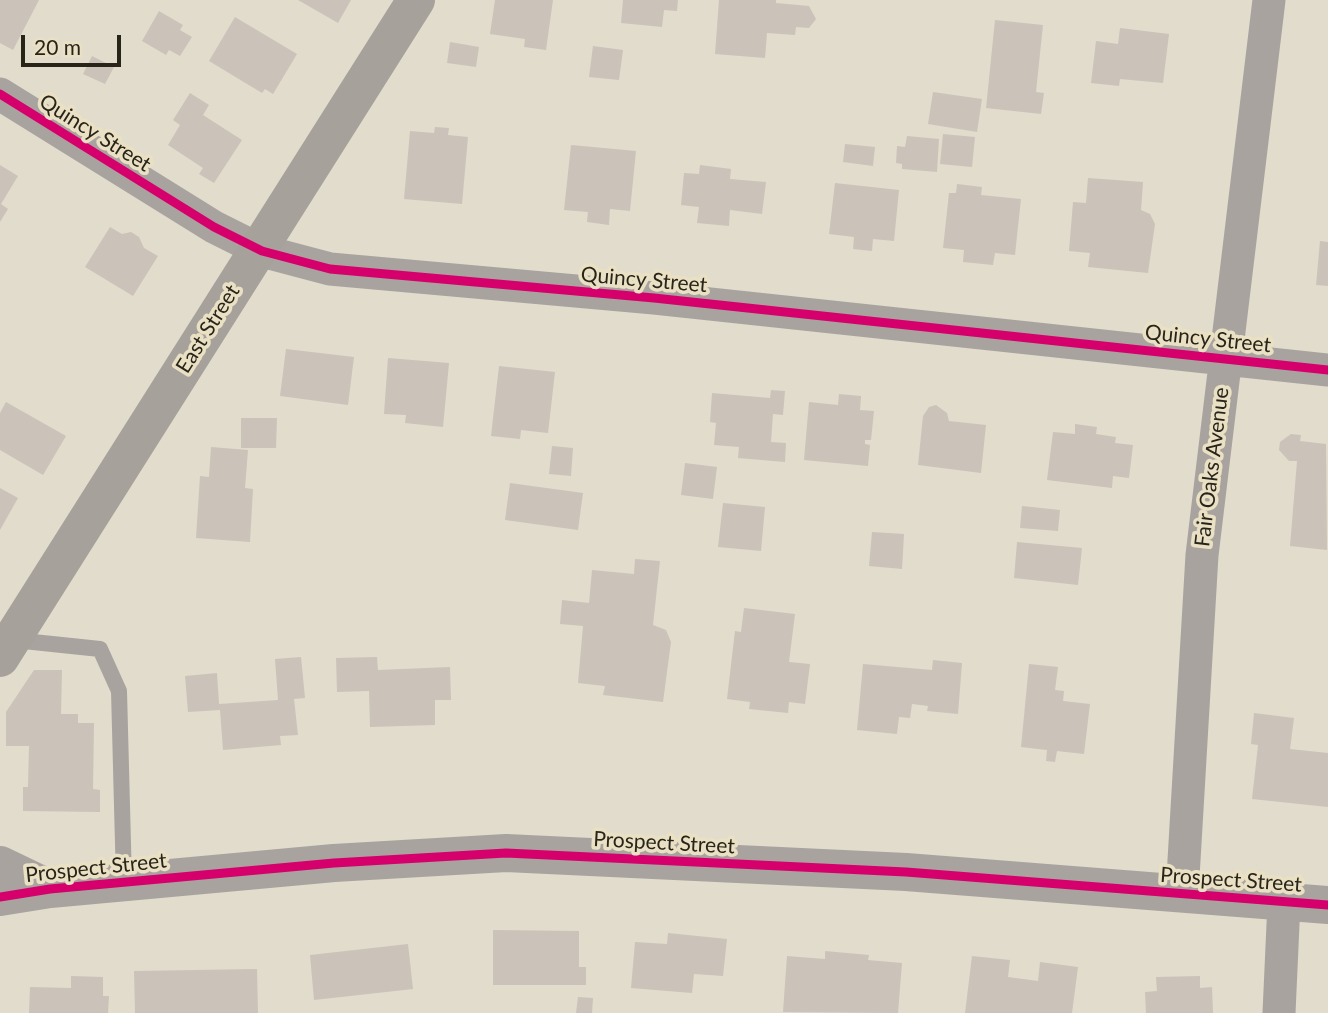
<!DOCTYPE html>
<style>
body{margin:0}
#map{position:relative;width:1328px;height:1013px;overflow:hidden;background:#e2dccc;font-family:Lato,sans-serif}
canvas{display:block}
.scale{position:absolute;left:21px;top:35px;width:100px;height:32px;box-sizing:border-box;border:4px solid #28241a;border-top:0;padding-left:9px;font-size:21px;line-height:24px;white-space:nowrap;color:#28241a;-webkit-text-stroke:5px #eae0c4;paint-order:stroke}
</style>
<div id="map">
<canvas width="1328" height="1013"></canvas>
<div class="scale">20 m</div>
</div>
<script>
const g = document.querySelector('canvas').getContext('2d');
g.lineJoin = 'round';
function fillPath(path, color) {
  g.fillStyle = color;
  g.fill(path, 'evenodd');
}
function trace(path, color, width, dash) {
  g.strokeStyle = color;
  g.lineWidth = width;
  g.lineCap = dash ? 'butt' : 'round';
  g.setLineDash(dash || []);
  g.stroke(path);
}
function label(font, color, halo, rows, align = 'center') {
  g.font = font + ' Lato,sans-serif';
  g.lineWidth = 7;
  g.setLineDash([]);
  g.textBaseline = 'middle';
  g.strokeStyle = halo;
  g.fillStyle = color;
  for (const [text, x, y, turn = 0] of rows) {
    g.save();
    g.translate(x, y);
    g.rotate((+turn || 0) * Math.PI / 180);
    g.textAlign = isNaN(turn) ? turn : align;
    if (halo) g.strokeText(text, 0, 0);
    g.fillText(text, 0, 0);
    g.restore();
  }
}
const building = new Path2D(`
 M 0,0 L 39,0 L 13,50 L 0,43 Z
 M 298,0 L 351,0 L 338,23 Z
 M 495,0 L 553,0 L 546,50 L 524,47 L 525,39 L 490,34 Z
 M 623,0 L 678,0 L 677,11 L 664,10 L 662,27 L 621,23 Z
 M 719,0 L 776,0 L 776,3 L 809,6 L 816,19 L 809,28 L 796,27 L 795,35 L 767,33 L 765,58 L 715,54 Z
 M 159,11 L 183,25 L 180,30 L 192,37 L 180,56 L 169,50 L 166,55 L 142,41 Z
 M 235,17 L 297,54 L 273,94 L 265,89 L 262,93 L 209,61 Z
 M 995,20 L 1043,25 L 1036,92 L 1044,93 L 1041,114 L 986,108 Z
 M 1120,28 L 1169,34 L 1163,83 L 1120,79 L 1119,86 L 1091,83 L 1096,41 L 1118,44 Z
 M 450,42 L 479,47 L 476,67 L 447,63 Z
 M 593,46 L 623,50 L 619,80 L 589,77 Z
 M 92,56 L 114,67 L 105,84 L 83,74 Z
 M 933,92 L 982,99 L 977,132 L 928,124 Z
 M 190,93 L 209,105 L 203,115 L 242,140 L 214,183 L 199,174 L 203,168 L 168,145 L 180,125 L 173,120 Z
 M 435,127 L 449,128 L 448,135 L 468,137 L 462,204 L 404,199 L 410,131 L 434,133 Z
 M 943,134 L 975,137 L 972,167 L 940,164 Z
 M 907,136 L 939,139 L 937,172 L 902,169 L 902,164 L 896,163 L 897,146 L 905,147 Z
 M 845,144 L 875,147 L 873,166 L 843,162 Z
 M 571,145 L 636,151 L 630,211 L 610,209 L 609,225 L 587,222 L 588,212 L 564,210 Z
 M 0,165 L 18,176 L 1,204 L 8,209 L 0,222 Z
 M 700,165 L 731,169 L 730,179 L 766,182 L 762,214 L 730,210 L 729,226 L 697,223 L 699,207 L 681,205 L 684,173 L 699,174 Z
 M 1088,178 L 1143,182 L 1141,210 L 1150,214 L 1155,224 L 1148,273 L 1088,267 L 1090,253 L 1069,251 L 1073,202 L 1086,203 Z
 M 835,183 L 899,190 L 894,241 L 873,239 L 872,251 L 853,249 L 854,237 L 829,234 Z
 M 957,184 L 982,187 L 981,195 L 1021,199 L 1015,255 L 995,253 L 993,265 L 963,262 L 964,250 L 943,248 L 949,193 L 956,193 Z
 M 110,227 L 122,234 L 131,232 L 139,237 L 144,248 L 158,256 L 133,296 L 85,267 Z
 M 1320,241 L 1328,242 L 1328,286 L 1316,285 Z
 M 286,349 L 354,357 L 348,405 L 280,396 Z
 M 388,358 L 449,363 L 443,427 L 405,423 L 406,415 L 384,414 Z
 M 499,366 L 555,372 L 548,433 L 521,430 L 520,439 L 491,436 Z
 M 771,390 L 785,391 L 783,415 L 773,414 L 771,442 L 786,443 L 785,462 L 738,458 L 739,447 L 714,445 L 716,423 L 710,422 L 712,393 L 770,398 Z
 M 839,394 L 861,396 L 860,410 L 874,411 L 871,440 L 865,440 L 865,444 L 870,445 L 868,466 L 804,460 L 809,402 L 838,405 Z
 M 6,402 L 66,436 L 43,475 L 0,450 L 0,413 Z
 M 936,405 L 947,413 L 949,421 L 986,425 L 981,473 L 918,465 L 923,416 L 929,407 Z
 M 241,418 L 277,418 L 276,448 L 241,448 Z
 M 1075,424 L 1097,427 L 1096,434 L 1116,437 L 1115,443 L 1133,445 L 1129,478 L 1113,476 L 1112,488 L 1047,480 L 1053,432 L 1075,434 Z
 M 1291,434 L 1301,435 L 1300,441 L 1326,444 L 1327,550 L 1290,546 L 1297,461 L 1289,461 L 1279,450 L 1280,442 Z
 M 552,446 L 573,448 L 571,476 L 549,474 Z
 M 211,447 L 248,450 L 245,488 L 253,489 L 250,542 L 196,538 L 200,476 L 209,477 Z
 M 685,463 L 717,467 L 713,499 L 681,495 Z
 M 510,483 L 583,493 L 578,530 L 505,520 Z
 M 0,488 L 18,498 L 0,530 Z
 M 723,503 L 765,507 L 761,551 L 718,547 Z
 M 1022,506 L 1060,510 L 1058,531 L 1020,528 Z
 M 872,532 L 904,534 L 902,569 L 869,566 Z
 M 1017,542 L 1082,548 L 1078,585 L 1014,578 Z
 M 635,559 L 660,561 L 653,625 L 666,630 L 671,642 L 663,702 L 603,695 L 605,686 L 578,683 L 583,626 L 560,624 L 562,600 L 589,603 L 592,570 L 634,574 Z
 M 744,608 L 795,614 L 789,662 L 810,664 L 805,704 L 789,702 L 788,713 L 749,709 L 750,702 L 727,699 L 735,631 L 741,632 Z
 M 301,657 L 305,698 L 294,699 L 298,735 L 280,736 L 281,745 L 223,750 L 220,710 L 188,712 L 185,676 L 217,673 L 219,704 L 278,700 L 275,659 Z
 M 377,657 L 378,670 L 450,667 L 451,700 L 435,700 L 435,725 L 370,727 L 369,691 L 337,692 L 336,658 Z
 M 933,660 L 962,663 L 958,714 L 927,711 L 928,706 L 912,704 L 910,718 L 899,717 L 897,734 L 857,730 L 863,664 L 932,670 Z
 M 1029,664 L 1058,667 L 1055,690 L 1064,691 L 1063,701 L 1090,704 L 1084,754 L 1057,751 L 1055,762 L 1046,761 L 1047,750 L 1021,747 Z
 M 34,670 L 62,670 L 61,714 L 78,714 L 78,723 L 94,723 L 93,789 L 100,790 L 100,812 L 23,811 L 23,787 L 28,787 L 29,746 L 6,746 L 6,712 Z
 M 1254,713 L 1294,718 L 1290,749 L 1328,753 L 1328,807 L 1252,799 L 1258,745 L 1251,744 Z
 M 493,930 L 579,931 L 579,967 L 586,967 L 586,985 L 493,985 Z
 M 668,933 L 727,939 L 723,976 L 694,974 L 692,993 L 631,988 L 635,942 L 667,944 Z
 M 408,944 L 413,989 L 314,1000 L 310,955 Z
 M 825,951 L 869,955 L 868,960 L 902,963 L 898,1013 L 783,1012 L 787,956 L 825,959 Z
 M 972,956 L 1010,960 L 1008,977 L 1038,981 L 1040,962 L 1078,967 L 1072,1013 L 965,1013 Z
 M 257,969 L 258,1013 L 135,1013 L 134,971 Z
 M 71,976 L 103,977 L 103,996 L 109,996 L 108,1013 L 29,1013 L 30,987 L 71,988 Z
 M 1200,976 L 1200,988 L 1212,987 L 1213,1013 L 1146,1013 L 1145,992 L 1157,991 L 1156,977 Z
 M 578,997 L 593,998 L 592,1013 L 576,1013 Z`);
const service = new Path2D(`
 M 14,640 L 100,649 L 119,691 L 124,882`);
const minor = new Path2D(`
 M 0,94 L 214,227 L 262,251 L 330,269 L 654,298 L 1328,370
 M 1182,894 L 1202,555 L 1269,0
 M 1279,1013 L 1284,902`);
const tertiary = new Path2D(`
 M 0,865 L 50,889
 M 0,897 L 50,889 L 334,863 L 506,853 L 906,872 L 1328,905`);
const secondary = new Path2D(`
 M 0,658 L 416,0`);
const cycleway = new Path2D(`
 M 0,94 L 214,227 L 262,251 L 330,269 L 654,298 L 1328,370
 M 0,897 L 50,889 L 334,863 L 506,853 L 906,872 L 1328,905`);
const streetNames = [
 ["Quincy Street",95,133,32],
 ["Quincy Street",644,280,5],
 ["East Street",208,329,-58],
 ["Quincy Street",1208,339,6],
 ["Fair Oaks Avenue",1212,467,-83],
 ["Prospect Street",664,843,3],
 ["Prospect Street",96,868,-6],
 ["Prospect Street",1231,880,4]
];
fillPath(building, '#cbc2b9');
trace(service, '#a8a39f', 16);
trace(minor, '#a8a39f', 33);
trace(tertiary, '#a8a39f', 38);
trace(secondary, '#a7a19c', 38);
trace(cycleway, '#d6006c', 9);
label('21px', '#28241a', '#eae0c4', streetNames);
</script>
